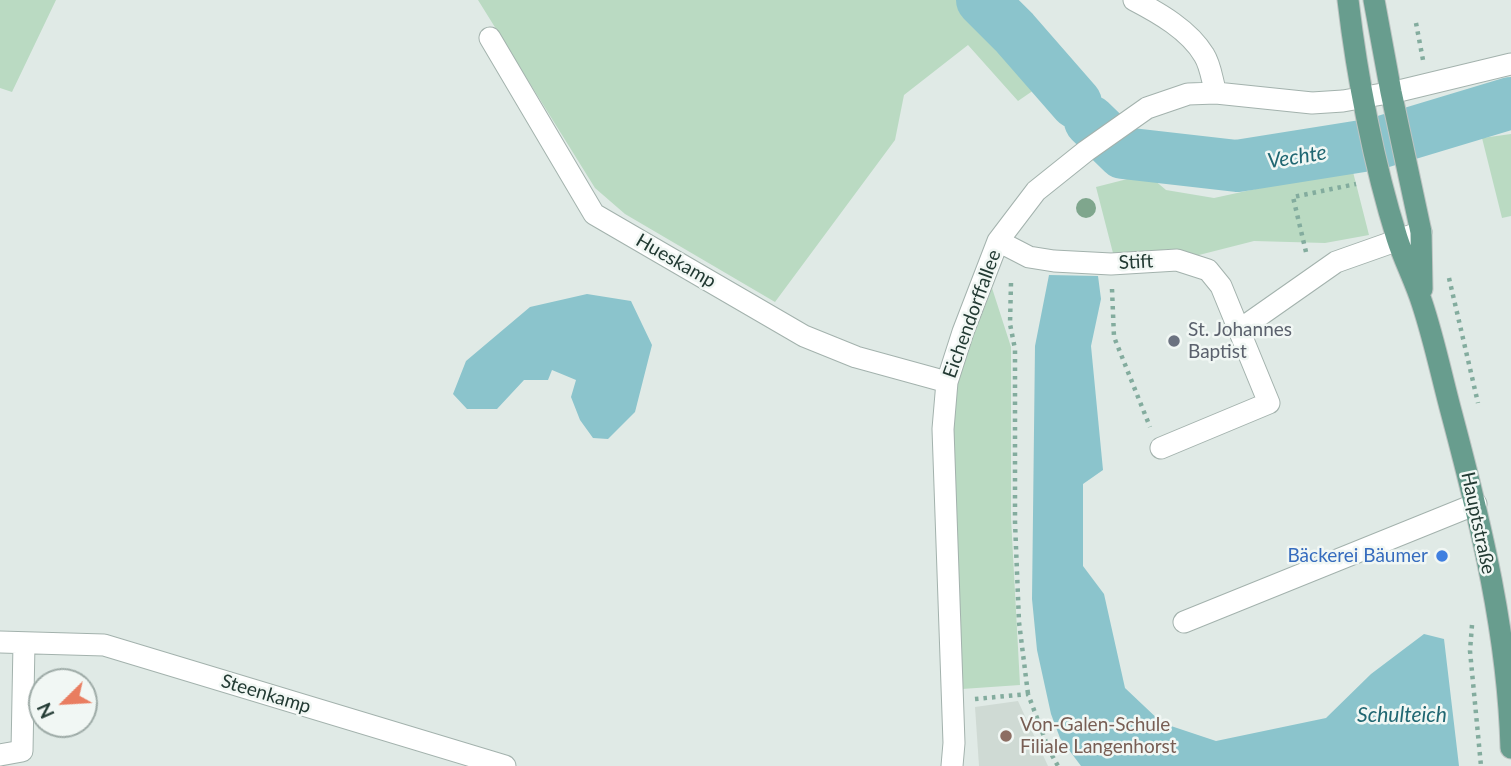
<!DOCTYPE html>
<meta charset="utf-8">
<style>
body{margin:0}
#map{position:relative;width:1511px;height:766px;overflow:hidden;background:#e0eae6;font-family:Lato,sans-serif}
canvas{display:block}
.north{position:absolute;left:28px;top:668px;width:70px;height:70px;box-sizing:border-box;background:#f1f7f4;border:2px solid #9eaba7;border-radius:50%;rotate:246deg;font-size:19px;font-weight:700;line-height:28px;text-align:center;color:#223a33}
.north::after{content:'';display:block;margin:auto;width:24px;height:32px;background:#e97d60;clip-path:polygon(50% 0,100% 100%,50% 72%,0 100%)}
</style>
<div id="map">
<canvas width="1511" height="766"></canvas>
<div class="north">N</div>
</div>
<script>
const g = document.querySelector('canvas').getContext('2d');
g.lineJoin = 'round';
function fillPath(path, color) {
  g.fillStyle = color;
  g.fill(path, 'evenodd');
}
function trace(path, color, width, dash) {
  g.strokeStyle = color;
  g.lineWidth = width;
  g.lineCap = dash ? 'butt' : 'round';
  g.setLineDash(dash || []);
  g.stroke(path);
}
function label(font, color, halo, rows, align = 'center') {
  g.font = font + ' Lato,sans-serif';
  g.lineWidth = 5;
  g.setLineDash([]);
  g.textBaseline = 'middle';
  g.strokeStyle = halo;
  g.fillStyle = color;
  for (const [text, x, y, turn = 0] of rows) {
    g.save();
    g.translate(x, y);
    g.rotate((+turn || 0) * Math.PI / 180);
    g.textAlign = isNaN(turn) ? turn : align;
    if (halo) g.strokeText(text, 0, 0);
    g.fillText(text, 0, 0);
    g.restore();
  }
}
const built = new Path2D(`
 M 1018,701 L 1048,766 L 979,766 L 975,707 Z`);
const green = new Path2D(`
 M 0,0 L 56,0 L 12,92 L 0,88 Z
 M 478,0 L 957,0 L 969,9 L 1034,90 L 1018,101 L 968,45 L 904,95 L 895,140 L 775,302 L 625,214 L 595,188 Z
 M 1511,134 L 1511,216 L 1502,218 L 1482,138 Z
 M 1352,168 L 1369,235 L 1325,243 L 1254,241 L 1195,256 L 1169,249 L 1114,257 L 1096,187 L 1147,174 L 1166,190 L 1214,198 Z
 M 992,288 L 1011,347 L 1011,518 L 1020,685 L 962,689 L 952,458 L 955,383 Z`);
const water = new Path2D(`
 M 1049,275 L 1098,276 L 1101,299 L 1091,346 L 1103,470 L 1083,484 L 1083,566 L 1104,594 L 1125,688 L 1162,723 L 1216,741 L 1326,718 L 1371,674 L 1424,634 L 1444,639 L 1459,766 L 1081,766 L 1060,738 L 1051,714 L 1037,650 L 1032,599 L 1035,346 Z
 M 587,294 L 631,301 L 652,345 L 635,412 L 608,439 L 593,438 L 580,420 L 571,397 L 576,380 L 552,370 L 548,380 L 524,380 L 497,409 L 467,409 L 453,394 L 466,361 L 530,307 Z`);
const river = new Path2D(`
 M 982,0 L 1014,32 L 1076,103
 M 1090,121 L 1123,153 L 1237,166 L 1375,144 L 1511,103`);
const path = new Path2D(`
 M 1416,23 L 1423,60
 M 1306,252 L 1293,197 L 1356,184
 M 1449,278 L 1478,403
 M 1011,283 L 1010,324 L 1015,349 L 1015,522 L 1019,622 L 1028,694
 M 1112,289 L 1114,337 L 1150,427
 M 1472,625 L 1470,651 L 1481,766
 M 975,699 L 1028,694 L 1049,750 L 1058,766`);
const minor = new Path2D(`
 M 1134,0 C 1159,13 1189,30 1204,55 C 1211,66 1212,81 1216,93
 M 490,38 L 594,214 L 804,336 L 856,357 L 947,382
 M 998,241 L 1029,257 L 1054,261 L 1111,264 L 1177,260 L 1208,270 L 1221,286 L 1239,330 L 1336,262 L 1421,232
 M 1161,448 L 1269,403 L 1239,330
 M 1184,622 L 1476,504
 M 0,642 L 104,645 L 505,766
 M 0,755 L 22,751 L 24,643
 M 952,766 L 954,743 L 943,429 L 947,382 L 963,332 L 998,241 L 1036,191 L 1086,151 L 1147,108 L 1188,94 L 1216,93 L 1312,103 L 1343,101 L 1399,91 L 1511,64`);
const major = new Path2D(`
 M 1348,0 C 1357,77 1374,165 1397,238 C 1404,260 1415,281 1422,303 C 1434,339 1442,378 1452,415 C 1481,524 1508,635 1511,748
 M 1374,0 L 1391,92 L 1421,232 L 1422,289`);
const trees = [
 [1086,208]
];
const markers = [
 [1174,341,7,"#6b7280"],
 [1442,556,7,"#3f7fe0"],
 [1006,736,7,"#8d6e63"]
];
const streetNames = [
 ["Hueskamp",676,261,30],
 ["Stift",1136,262,-3],
 ["Eichendorffallee",972,314,-70],
 ["Hauptstraße",1478,523,78],
 ["Steenkamp",266,694,17]
];
const worshipNames = [
 ["St. Johannes",1188,330],
 ["Baptist",1188,352]
];
const shopNames = [
 ["Bäckerei Bäumer",1428,556]
];
const educationNames = [
 ["Von-Galen-Schule",1020,725],
 ["Filiale Langenhorst",1020,747]
];
const waterNames = [
 ["Vechte",1297,157,-9],
 ["Schulteich",1402,715]
];
fillPath(built, '#cfdad4');
fillPath(green, '#badac2');
fillPath(water, '#8bc4cc');
trace(river, '#8bc4cc', 52);
trace(minor, '#a3b2ad', 23);
trace(major, '#bdc4c2', 23);
trace(path, '#83ac9e', 4.5, [3.5, 5]);
trace(minor, '#fff', 21);
trace(major, '#689d8e', 21);
g.fillStyle = '#7fa68d';
for (const [x, y] of trees) {
  g.beginPath();
  g.arc(x, y, 10, 0, 2 * Math.PI);
  g.fill();
}
for (const [x, y, r, color] of markers) {
  const dot = new Path2D();
  dot.arc(x, y, r, 0, 2 * Math.PI);
  g.fillStyle = color;
  g.fill(dot);
  trace(dot, '#f1f7f4', 2.5);
}
label('19px', '#223a33', '#f1f7f4', streetNames);
label('19px', '#5b616d', '#f1f7f4', worshipNames, 'left');
label('19px', '#366cbe', '#f1f7f4', shopNames, 'right');
label('19px', '#785e54', '#f1f7f4', educationNames, 'left');
label('italic 21px', '#206772', '#f1f7f4', waterNames);
</script>
